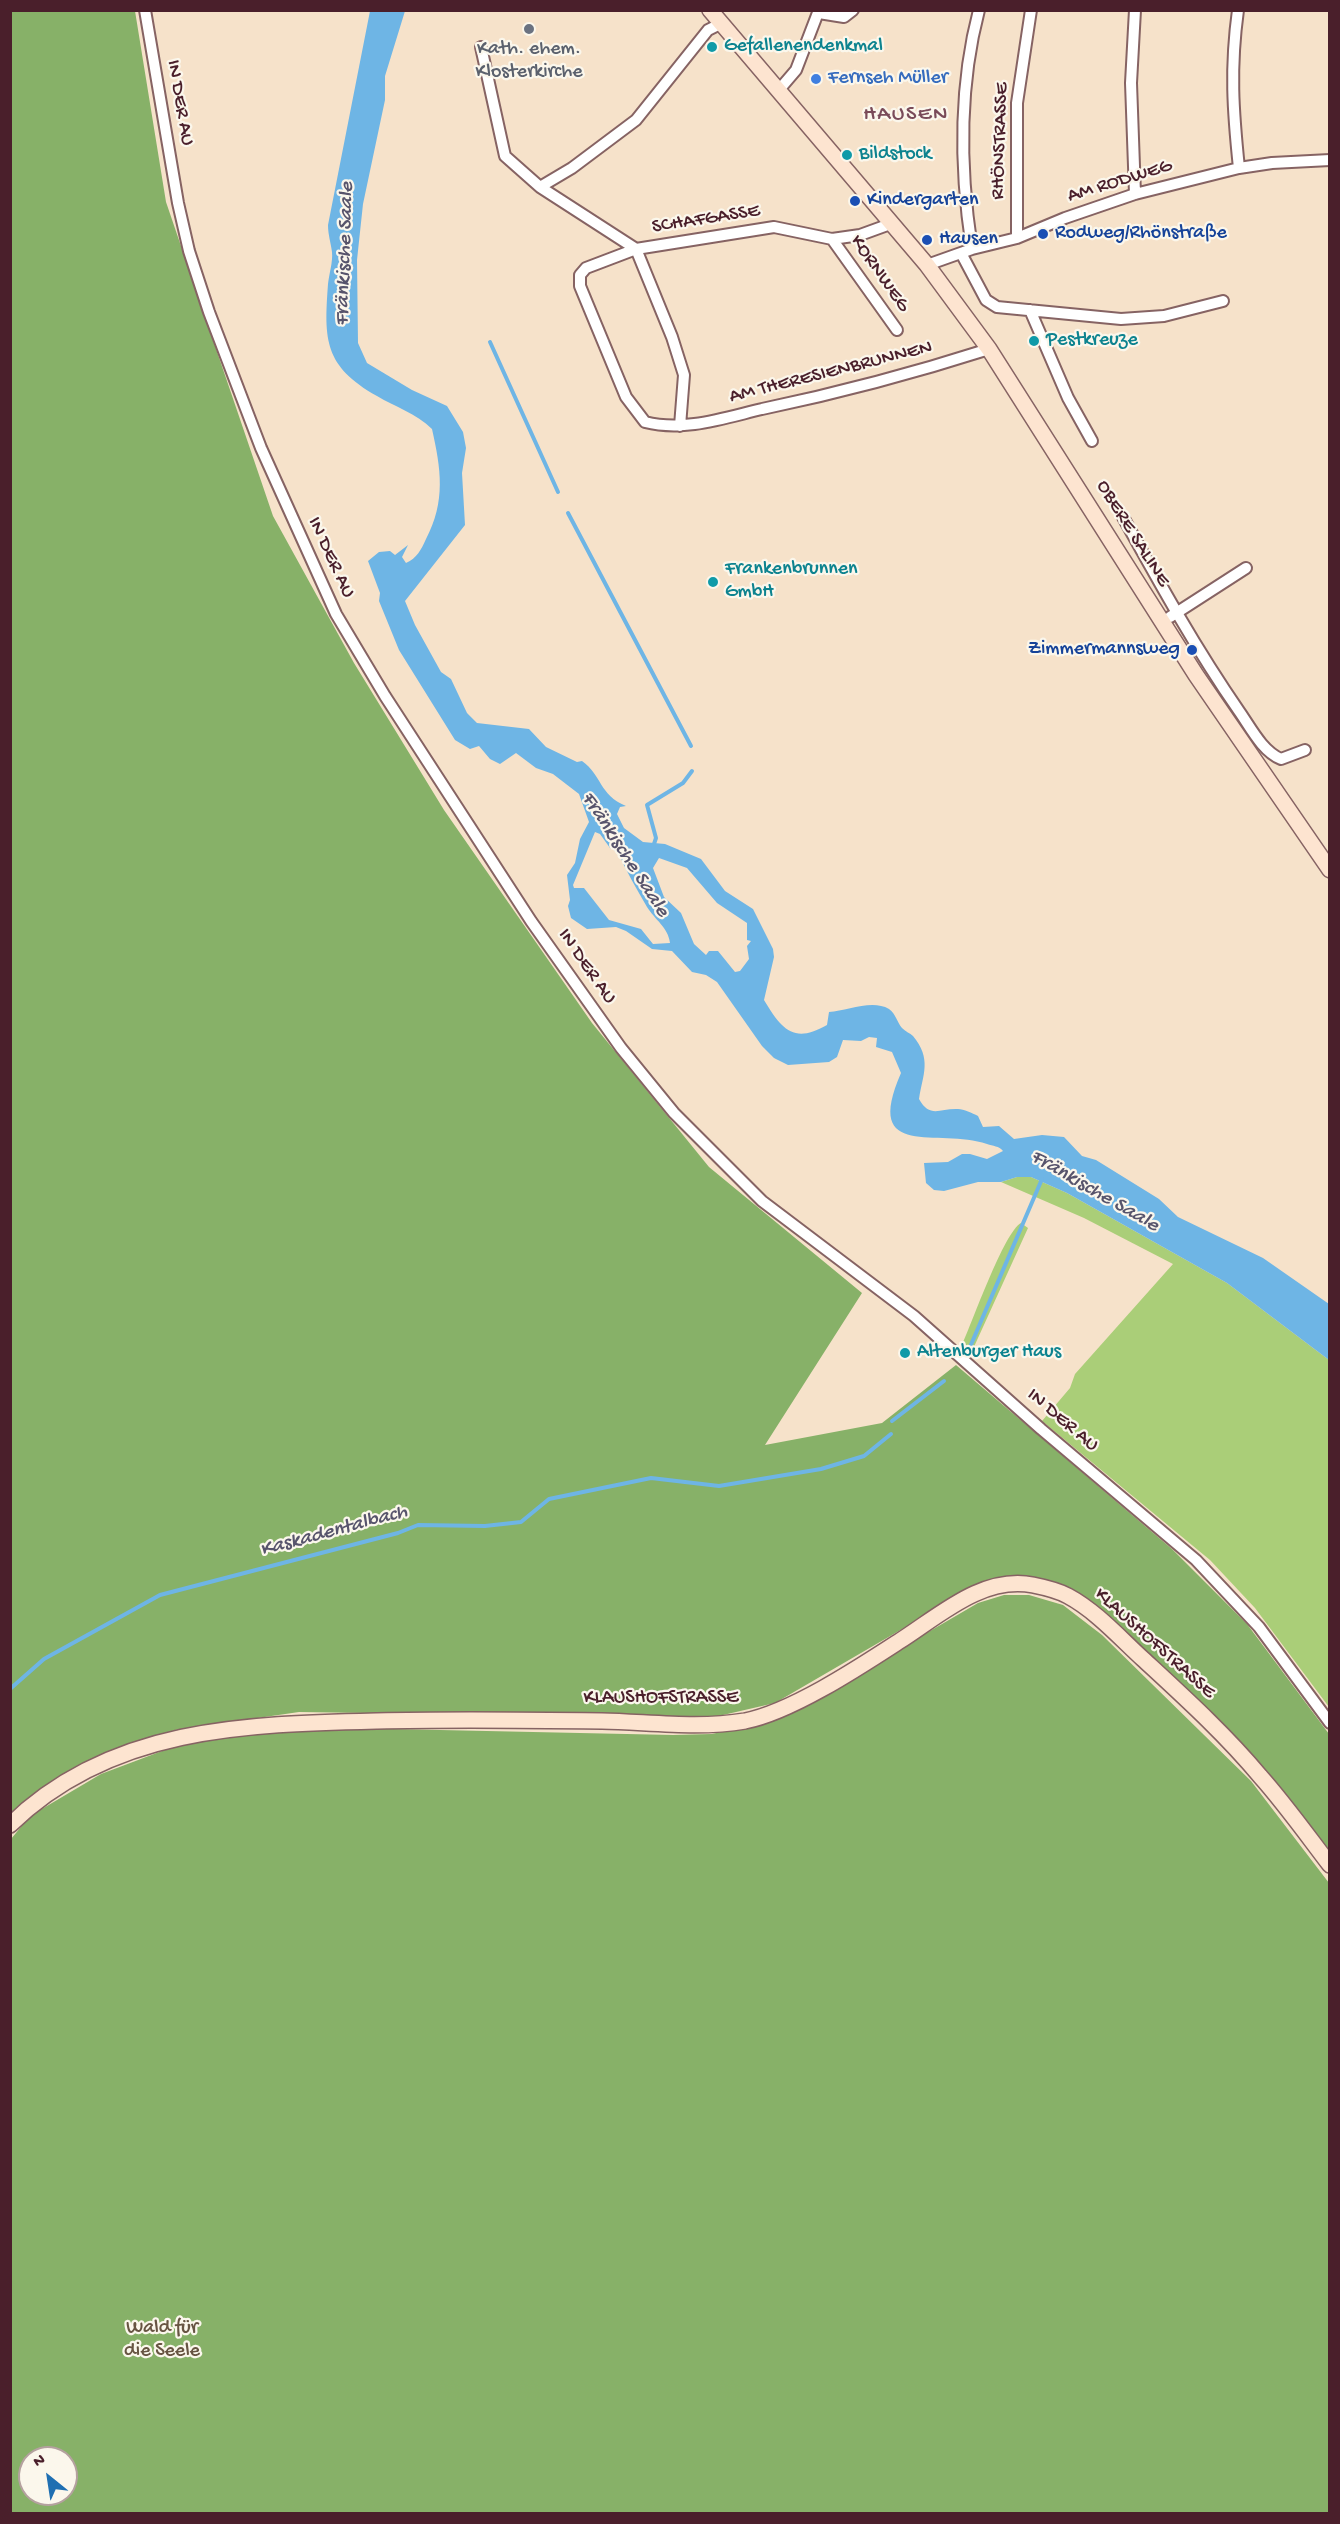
<!DOCTYPE html>
<meta charset="utf-8">
<style>
body{margin:0}
#map{position:relative;width:1340px;height:2524px;overflow:hidden;background:#f6e2ca;font-family:"Gochi Hand",sans-serif}
canvas{display:block}
.frame{position:absolute;inset:0;border:12px solid #4a1f2b;pointer-events:none}
.north{position:absolute;left:18px;top:2446px;width:60px;height:60px;box-sizing:border-box;background:#fbf7ec;border:2px solid #b4a19f;border-radius:50%;rotate:330deg;font-size:16px;font-weight:700;line-height:24px;text-align:center;color:#4a1f2b}
.north::after{content:'';display:block;margin:auto;width:21px;height:27px;background:#1f6fb2;clip-path:polygon(50% 0,100% 100%,50% 72%,0 100%)}
</style>
<div id="map">
<canvas width="1340" height="2524"></canvas>
<div class="frame"></div>
<div class="north">N</div>
</div>
<script>
const g = document.querySelector('canvas').getContext('2d');
g.lineJoin = 'round';
function fillPath(path, color) {
  g.fillStyle = color;
  g.fill(path, 'evenodd');
}
function trace(path, color, width, dash) {
  g.strokeStyle = color;
  g.lineWidth = width;
  g.lineCap = dash ? 'butt' : 'round';
  g.setLineDash(dash || []);
  g.stroke(path);
}
function label(font, color, halo, rows, align = 'center') {
  g.font = font + ' "Gochi Hand",sans-serif';
  g.lineWidth = 4.5;
  g.setLineDash([]);
  g.textBaseline = 'middle';
  g.strokeStyle = halo;
  g.fillStyle = color;
  for (const [text, x, y, turn = 0] of rows) {
    g.save();
    g.translate(x, y);
    g.rotate((+turn || 0) * Math.PI / 180);
    g.textAlign = isNaN(turn) ? turn : align;
    if (halo) g.strokeText(text, 0, 0);
    g.fillText(text, 0, 0);
    g.restore();
  }
}
const green = new Path2D(`
 M 1017,1177 L 1031,1177 L 1067,1193 L 1227,1283 L 1329,1360 L 1329,1707 L 1255,1608 L 1210,1560 L 1042,1421 L 1070,1388 L 1075,1374 L 1173,1264 L 1084,1218 L 1001,1182 Z
 M 1021,1223 L 1028,1228 L 973,1349 L 962,1345 C 972,1323 1004,1232 1021,1223 Z`);
const forest = new Path2D(`
 M 11,11 L 135,11 L 166,202 L 273,516 L 354,663 L 444,810 L 592,1023 L 709,1167 L 862,1293 L 765,1445 L 882,1423 L 956,1365 L 1172,1549 L 1247,1624 L 1329,1734 L 1329,1858 L 1311,1831 L 1071,1592 L 971,1589 L 775,1703 L 710,1718 L 299,1712 L 175,1730 L 94,1760 L 21,1804 L 11,1816 Z
 M 1004,1595 L 1029,1595 L 1063,1605 L 1102,1635 L 1251,1781 L 1329,1883 L 1329,2513 L 11,2514 L 11,1839 L 30,1816 L 101,1774 L 178,1745 L 300,1727 L 673,1735 L 712,1734 L 781,1718 L 978,1603 ZM 30,2458 L 66,2458 L 66,2494 L 30,2494 Z`);
const water = new Path2D(`
 M 370,11 L 405,11 L 385,76 L 385,100 L 363,204 L 357,260 L 358,343 L 367,363 L 412,390 L 447,406 L 463,432 L 466,448 L 462,473 L 465,525 L 405,601 L 415,625 L 441,672 L 451,679 L 467,713 L 477,723 L 529,729 L 546,747 L 577,762 L 582,761 C 602,775 599,795 626,806 L 620,807 L 617,814 L 624,828 L 643,842 L 665,844 L 701,859 L 725,891 L 753,909 L 773,949 L 774,957 L 764,1000 C 782,1030 794,1044 827,1025 L 829,1012 C 847,1011 872,999 889,1009 C 896,1014 897,1022 902,1028 C 906,1032 910,1033 913,1036 C 932,1059 923,1074 919,1099 C 930,1119 940,1108 958,1109 C 964,1109 972,1113 978,1116 L 983,1127 L 999,1126 L 1014,1139 L 1042,1135 L 1064,1137 L 1082,1156 L 1096,1160 L 1159,1199 L 1178,1217 L 1263,1258 L 1329,1304 L 1329,1360 L 1227,1283 L 1067,1193 L 1031,1177 L 1017,1177 L 1001,1182 L 978,1182 L 944,1191 L 934,1190 L 926,1183 L 924,1163 L 948,1162 L 962,1154 L 970,1154 L 987,1159 L 1003,1151 C 999,1146 993,1146 987,1144 C 939,1127 862,1162 901,1073 L 892,1052 L 876,1047 L 877,1038 L 869,1037 L 861,1041 L 843,1040 L 837,1057 L 829,1062 L 788,1065 L 774,1058 L 762,1046 L 717,982 L 706,975 L 692,972 L 672,951 L 652,949 L 626,931 L 616,927 L 587,929 L 571,918 L 568,906 L 570,900 L 567,875 L 575,863 L 580,839 L 589,822 L 579,794 L 553,774 L 536,768 L 516,753 L 500,764 L 490,759 L 479,746 L 470,749 L 455,740 L 399,650 L 379,601 L 380,593 L 368,561 L 379,552 L 390,551 L 395,555 L 408,545 L 402,557 L 406,563 C 417,558 421,550 426,539 C 446,501 441,469 432,429 C 416,413 395,407 377,396 C 324,366 324,340 328,284 C 329,274 333,262 332,252 C 331,243 328,235 328,225 ZM 595,832 L 600,834 L 610,848 L 618,852 C 626,871 636,888 647,907 C 655,920 668,927 670,943 L 653,944 L 641,929 L 609,920 L 584,888 L 574,888 L 573,885 ZM 659,858 L 687,868 L 717,903 L 747,923 L 747,940 L 751,941 L 747,946 L 749,959 L 740,971 L 735,972 L 718,951 L 709,951 L 706,955 L 694,944 L 681,913 L 664,897 L 653,868 Z`);
const stream = new Path2D(`
 M 490,342 L 558,492
 M 568,513 L 691,746
 M 653,847 L 656,838 L 647,805 L 683,783 L 692,771
 M 970,1347 L 1042,1179
 M 892,1421 L 944,1381
 M 10,1689 L 44,1659 L 160,1595 L 398,1533 L 418,1525 L 485,1526 L 521,1522 L 549,1499 L 651,1478 L 719,1486 L 821,1469 L 864,1456 L 891,1434`);
const minor = new Path2D(`
 M 145,10 L 178,203 L 189,251 L 209,312 L 261,448 L 336,614 L 385,696 L 531,921 L 621,1048 L 674,1113 L 762,1201 L 914,1316 L 1041,1429 L 1196,1560 L 1259,1627 L 1330,1723
 M 1238,10 C 1230,68 1233,111 1239,168
 M 819,13 L 844,17 L 853,10
 M 481,47 L 505,156 L 540,187 L 572,168 L 636,120 L 708,30 L 720,24
 M 778,91 L 796,70 L 819,10
 M 540,187 L 636,249 L 774,227 L 832,239 L 860,235 L 893,223
 M 1135,194 L 1131,83 L 1135,10
 M 1017,238 L 1017,103 L 1031,10
 M 832,239 L 897,330
 M 972,249 C 960,171 959,86 979,10
 M 961,253 L 986,300 L 997,307 L 1121,319 L 1164,316 L 1223,301
 M 927,265 L 972,249 L 1017,238 L 1065,218 L 1135,194 L 1239,168 L 1272,163 L 1330,160
 M 1030,310 L 1068,398 L 1092,441
 M 680,426 L 684,375 L 672,337 L 636,249 L 586,268 L 580,275 L 580,286 L 626,397 L 645,422 C 684,432 724,418 762,409 C 839,393 914,373 989,349
 M 1123,517 C 1160,584 1196,649 1239,711 C 1251,728 1262,751 1281,759 L 1305,750
 M 1170,617 L 1246,568`);
const secondary = new Path2D(`
 M 710,10 L 927,265 L 989,349 L 1196,675 L 1330,870
 M 10,1825 C 110,1727 246,1724 377,1721 C 452,1719 527,1720 602,1721 C 649,1722 698,1729 745,1721 C 791,1712 858,1668 898,1642 C 938,1617 982,1575 1033,1585 C 1043,1587 1059,1591 1068,1596 C 1096,1611 1120,1638 1143,1659 C 1183,1696 1225,1734 1260,1776 C 1285,1804 1307,1835 1330,1865`);
const markers = [
 [529,29,6,"#6b7280"],
 [712,47,6,"#0f9aa8"],
 [816,79,6,"#3f7fe0"],
 [847,155,6,"#0f9aa8"],
 [855,201,6,"#1a4fb4"],
 [1043,234,6,"#1a4fb4"],
 [927,240,6,"#1a4fb4"],
 [1034,341,6,"#0f9aa8"],
 [713,582,6,"#0f9aa8"],
 [1192,650,6,"#1a4fb4"],
 [905,1353,6,"#0f9aa8"]
];
const cultureNames = [
 ["Gefallenendenkmal",724,47],
 ["Bildstock",859,155],
 ["Pestkreuze",1046,341],
 ["Frankenbrunnen",725,570],
 ["GmbH",725,593],
 ["Altenburger Haus",917,1353]
];
const worshipNames = [
 ["Kath. ehem.",529,50],
 ["Klosterkirche",529,73]
];
const shopNames = [
 ["Fernseh Müller",828,79]
];
const streetNames = [
 ["IN DER AU",179,103,80],
 ["RHÖNSTRASSE",1001,141,-88],
 ["AM RODWEG",1120,182,-17],
 ["SCHAFGASSE",706,220,-9],
 ["KORNWEG",879,274,55],
 ["AM THERESIENBRUNNEN",831,373,-14],
 ["OBERE SALINE",1132,534,58],
 ["IN DER AU",330,558,65],
 ["IN DER AU",586,967,55],
 ["IN DER AU",1062,1421,40],
 ["KLAUSHOFSTRASSE",1154,1644,42],
 ["KLAUSHOFSTRASSE",661,1699]
];
const transitNames = [
 ["Kindergarten",867,201],
 ["Rodweg/Rhönstraße",1055,234],
 ["Hausen",939,240],
 ["Zimmermannsweg",1180,650,"right"]
];
const parkNames = [
 ["Wald für",162,2329],
 ["die Seele",162,2352]
];
const waterNames = [
 ["Fränkische Saale",346,254,-88],
 ["Fränkische Saale",624,855,57],
 ["Fränkische Saale",1094,1192,30],
 ["Kaskadentalbach",334,1532,-15]
];
const quarterNames = [
 ["HAUSEN",906,116]
];
fillPath(green, '#aace78');
fillPath(forest, '#87b168');
fillPath(water, '#6eb5e5');
trace(stream, '#6eb5e5', 4);
trace(minor, '#866363', 14);
trace(secondary, '#866363', 18);
trace(minor, '#fff', 10);
trace(secondary, '#fde4d0', 15);
for (const [x, y, r, color] of markers) {
  const dot = new Path2D();
  dot.arc(x, y, r, 0, 2 * Math.PI);
  g.fillStyle = color;
  g.fill(dot);
  trace(dot, '#fbf7ec', 2);
}
label('20px', '#0d838f', '#fbf7ec', cultureNames, 'left');
label('20px', '#5b616d', '#fbf7ec', worshipNames);
label('20px', '#366cbe', '#fbf7ec', shopNames, 'left');
label('20px', '#4a1f2b', '#fbf7ec', streetNames);
label('20px', '#164399', '#fbf7ec', transitNames, 'left');
label('20px', '#675442', '#fbf7ec', parkNames);
label('italic 21px', '#57546c', '#fbf7ec', waterNames);
g.letterSpacing = '1.5px';
label('22px', '#7a4b59', '#fbf7ec', quarterNames);
g.letterSpacing = '0px';
</script>
